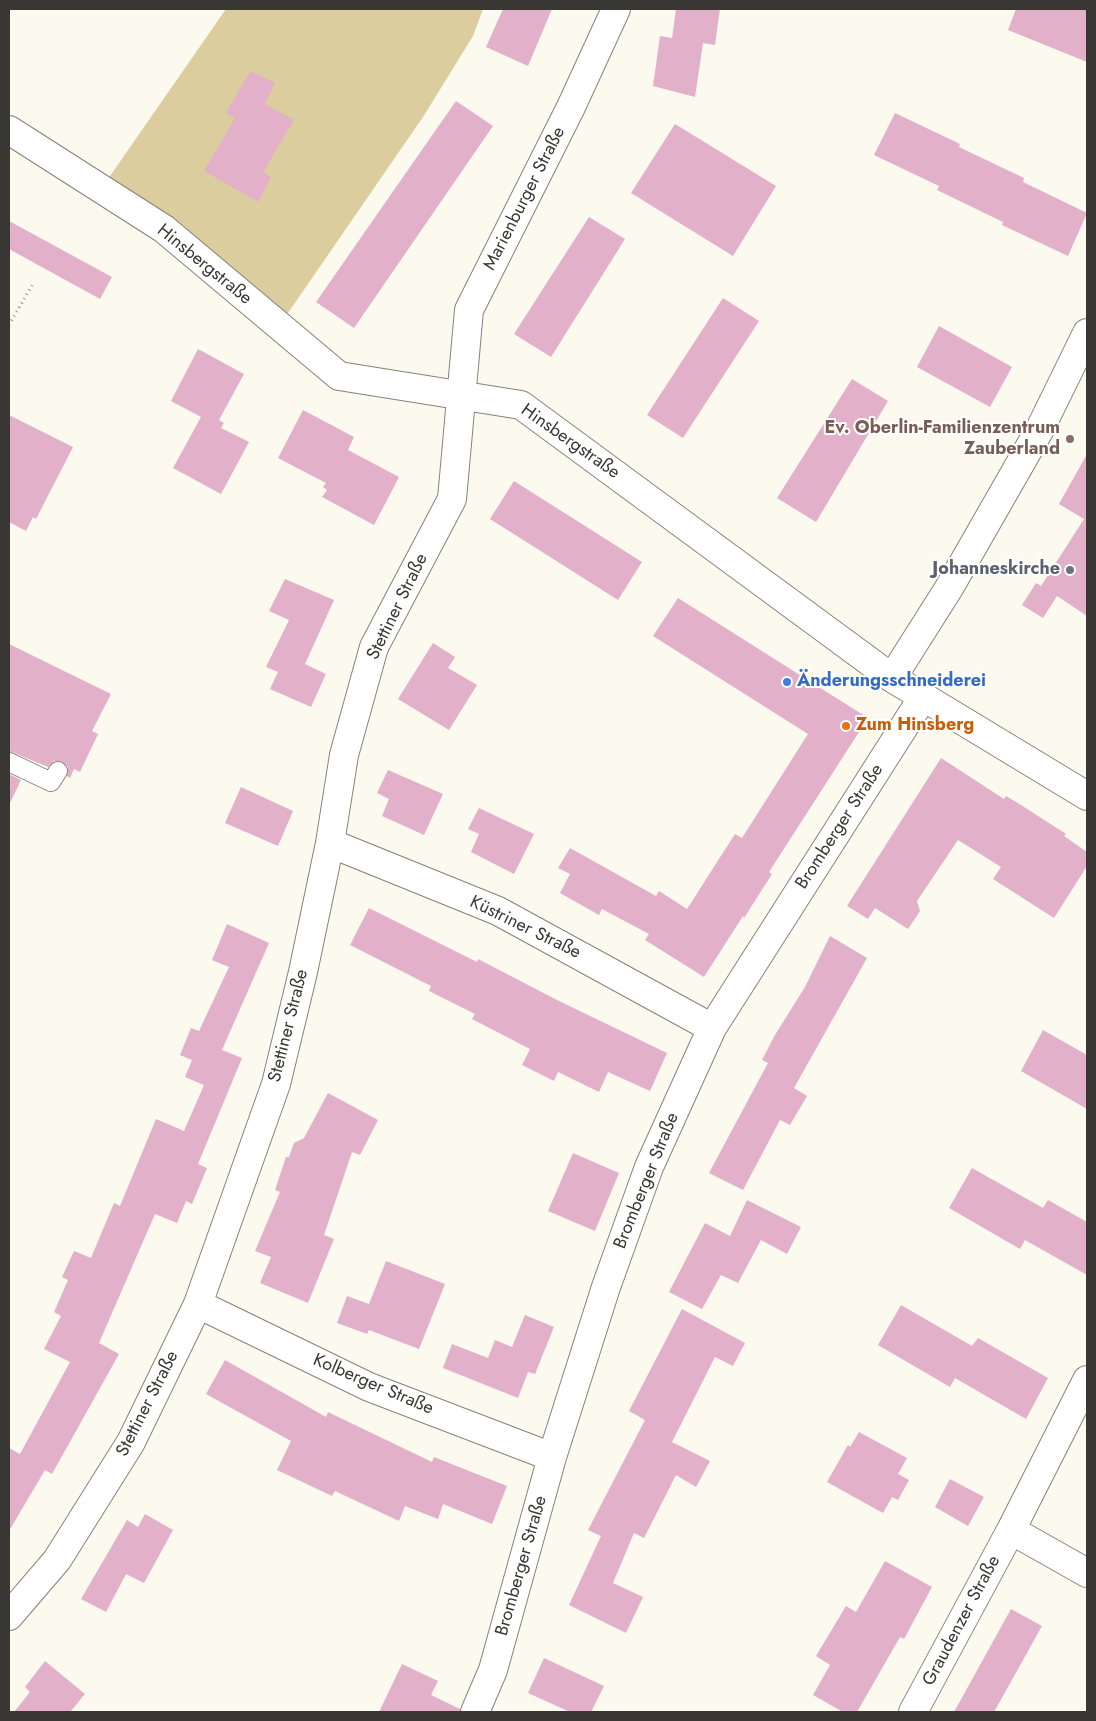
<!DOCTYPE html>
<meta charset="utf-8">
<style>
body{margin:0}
#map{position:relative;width:1096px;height:1721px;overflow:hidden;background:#fcf9ee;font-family:Jost,sans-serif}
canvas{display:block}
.frame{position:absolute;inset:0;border:10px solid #393733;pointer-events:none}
</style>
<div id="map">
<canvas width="1096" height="1721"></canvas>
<div class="frame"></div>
</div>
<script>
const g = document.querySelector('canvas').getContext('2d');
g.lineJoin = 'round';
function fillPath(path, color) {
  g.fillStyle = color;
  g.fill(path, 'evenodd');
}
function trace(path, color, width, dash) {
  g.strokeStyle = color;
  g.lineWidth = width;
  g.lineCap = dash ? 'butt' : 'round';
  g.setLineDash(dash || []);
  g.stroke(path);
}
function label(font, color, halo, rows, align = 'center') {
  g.font = font + ' Jost,sans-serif';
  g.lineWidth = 4;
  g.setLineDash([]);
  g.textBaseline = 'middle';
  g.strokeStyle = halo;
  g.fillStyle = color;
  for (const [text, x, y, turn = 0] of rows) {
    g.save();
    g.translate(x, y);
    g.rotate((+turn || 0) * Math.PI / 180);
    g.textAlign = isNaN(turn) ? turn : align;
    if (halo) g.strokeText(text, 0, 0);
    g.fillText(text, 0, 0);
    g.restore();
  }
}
const green = new Path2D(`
 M 226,9 L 483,9 L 473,36 L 423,117 L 279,326 L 101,189 Z`);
const building = new Path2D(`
 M 503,9 L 552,9 L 528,66 L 486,47 Z
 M 676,9 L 720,9 L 715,45 L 703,43 L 695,97 L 653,86 L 660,36 L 672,38 Z
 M 1016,9 L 1087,9 L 1087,62 L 1008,30 Z
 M 250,71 L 275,83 L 265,104 L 294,120 L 263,172 L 271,177 L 258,202 L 204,171 L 235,118 L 226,113 Z
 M 456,101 L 493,126 L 354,328 L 316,302 Z
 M 895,113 L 960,144 L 959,147 L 1024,178 L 1023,182 L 1087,213 L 1068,256 L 1002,225 L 1003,222 L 937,190 L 939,186 L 874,155 Z
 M 675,124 L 776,186 L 733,256 L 631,193 Z
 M 589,217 L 625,239 L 551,357 L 514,334 Z
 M 9,221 L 112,277 L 100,299 L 9,249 Z
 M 723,298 L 759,321 L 683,438 L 647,415 Z
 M 939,326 L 1012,367 L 990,407 L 917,367 Z
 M 198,349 L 244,374 L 219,420 L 224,423 L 221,428 L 249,442 L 221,494 L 173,468 L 201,417 L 171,401 Z
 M 852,379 L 888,401 L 816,522 L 777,498 Z
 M 303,410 L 354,437 L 348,450 L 399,477 L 374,525 L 322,497 L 327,490 L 323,487 L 326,483 L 278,458 Z
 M 9,415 L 73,447 L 36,519 L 33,517 L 26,531 L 9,522 Z
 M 1087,454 L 1087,616 L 1057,596 L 1043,618 L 1022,605 L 1036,583 L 1041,586 L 1084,519 L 1059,504 Z
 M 514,481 L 642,562 L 618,600 L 490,519 Z
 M 285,579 L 334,600 L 305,664 L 326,674 L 311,707 L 270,689 L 278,672 L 266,667 L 289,620 L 269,611 Z
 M 678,598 L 868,718 L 769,872 L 772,874 L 744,918 L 743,916 L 704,977 L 645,940 L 649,934 L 602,909 L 599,915 L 560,893 L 570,874 L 558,868 L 570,848 L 656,896 L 659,891 L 687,909 L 735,834 L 742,838 L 808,734 L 653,636 Z
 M 433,643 L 455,657 L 448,668 L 477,685 L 449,730 L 398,699 Z
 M 9,644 L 111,694 L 92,731 L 98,734 L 80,772 L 74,769 L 70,778 L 67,776 L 68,767 L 63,762 L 54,761 L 48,767 L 9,751 Z
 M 941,758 L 1004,799 L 1006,796 L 1021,805 L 1066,834 L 1064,836 L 1087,852 L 1087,866 L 1054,918 L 993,879 L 1001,867 L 958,840 L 917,901 L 920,911 L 908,929 L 875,908 L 868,919 L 847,906 Z
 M 388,770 L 443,794 L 424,835 L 382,816 L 389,799 L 377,793 Z
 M 9,774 L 21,780 L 9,805 Z
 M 241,787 L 293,811 L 278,846 L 225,823 Z
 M 479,808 L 534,834 L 514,874 L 471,852 L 479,834 L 468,829 Z
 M 369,908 L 477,962 L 478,959 L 559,1001 L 667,1053 L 650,1091 L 608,1072 L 599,1092 L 558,1072 L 554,1081 L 522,1065 L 530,1049 L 472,1019 L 475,1014 L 429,991 L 431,986 L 350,945 Z
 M 227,924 L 269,943 L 222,1050 L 242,1058 L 198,1164 L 207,1168 L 192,1204 L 186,1201 L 177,1223 L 155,1214 L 99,1343 L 119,1354 L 52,1474 L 45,1470 L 9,1531 L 9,1448 L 20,1454 L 70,1362 L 44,1349 L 61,1316 L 54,1312 L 68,1280 L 62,1277 L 74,1251 L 91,1258 L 114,1203 L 120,1206 L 156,1119 L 184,1131 L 204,1085 L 185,1077 L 192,1060 L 180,1055 L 191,1028 L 199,1031 L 229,967 L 212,960 Z
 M 830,936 L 867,958 L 794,1088 L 807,1096 L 790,1125 L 780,1120 L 743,1190 L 709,1173 L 768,1063 L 762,1060 L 775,1035 L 805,987 Z
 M 1043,1030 L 1087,1055 L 1087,1109 L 1021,1071 Z
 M 328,1093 L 378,1120 L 360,1155 L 352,1152 L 324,1235 L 334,1239 L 308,1303 L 260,1283 L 271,1257 L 255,1251 L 280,1192 L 275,1190 L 286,1157 L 289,1157 L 294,1143 L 304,1138 Z
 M 573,1153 L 619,1173 L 595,1231 L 548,1211 Z
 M 972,1168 L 1043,1208 L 1048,1200 L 1087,1222 L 1087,1275 L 1025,1240 L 1020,1249 L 949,1208 Z
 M 747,1200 L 801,1227 L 787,1254 L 761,1240 L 738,1283 L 721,1275 L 702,1309 L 669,1292 L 705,1223 L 730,1236 Z
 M 386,1261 L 445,1284 L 419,1349 L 369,1330 L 367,1334 L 337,1323 L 347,1296 L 369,1304 Z
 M 901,1305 L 972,1346 L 978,1338 L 1048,1378 L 1026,1419 L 955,1378 L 950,1387 L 878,1345 Z
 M 682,1309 L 745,1343 L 733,1366 L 715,1357 L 672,1442 L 710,1461 L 696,1487 L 676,1475 L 644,1538 L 634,1533 L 613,1583 L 643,1597 L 626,1633 L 569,1605 L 601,1536 L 588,1530 L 645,1420 L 629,1411 Z
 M 525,1315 L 554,1327 L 535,1374 L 528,1372 L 518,1398 L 443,1368 L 452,1344 L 488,1358 L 495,1340 L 512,1347 Z
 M 225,1360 L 326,1417 L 328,1412 L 432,1462 L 434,1457 L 507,1486 L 492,1524 L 443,1504 L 438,1519 L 405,1506 L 399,1521 L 335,1491 L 332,1496 L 277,1470 L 291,1441 L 206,1394 Z
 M 859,1432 L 907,1458 L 898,1474 L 909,1480 L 898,1500 L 892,1497 L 883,1513 L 827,1482 L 848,1445 L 850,1447 Z
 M 950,1479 L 984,1497 L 968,1526 L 935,1507 Z
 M 145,1514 L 173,1530 L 144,1583 L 126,1574 L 106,1612 L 81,1599 L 127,1520 L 138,1527 Z
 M 885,1561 L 932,1587 L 904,1639 L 900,1637 L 857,1712 L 843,1712 L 813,1695 L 830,1665 L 816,1656 L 846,1606 L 856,1612 Z
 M 1011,1609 L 1042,1626 L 994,1712 L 954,1712 Z
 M 544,1658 L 604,1686 L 591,1712 L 570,1712 L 528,1693 Z
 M 45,1661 L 85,1694 L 70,1712 L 14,1712 L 30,1692 L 25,1687 Z
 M 402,1664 L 438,1681 L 431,1695 L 460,1709 L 460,1712 L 379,1712 Z`);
const path = new Path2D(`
 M 9,325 L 34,282`);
const lane = new Path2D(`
 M 9,762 L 51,782 L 58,771`);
const street = new Path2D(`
 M 9,130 L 164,229 L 339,376 L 521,405 L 892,678 L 1087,796
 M 892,678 L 949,588 L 1040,429 L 1087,333
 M 330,843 L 498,911 L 712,1028
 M 198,1304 L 369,1387 L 552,1457
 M 1011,1530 L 1087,1573
 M 9,1616 L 57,1560 L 131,1442 L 198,1304 L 276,1084 L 303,972 L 330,843 L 344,755 L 374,647 L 452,499 L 469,310 L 571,107 L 616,9
 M 475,1712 L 493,1670 L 552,1457 L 606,1287 L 649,1167 L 712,1028 L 923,697
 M 913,1712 L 1011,1530 L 1087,1380`);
const markers = [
 [1070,439,5,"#8d6e63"],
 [1070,570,5,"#6b7280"],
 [787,682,5,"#3f7fe0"],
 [846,726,5,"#e8710a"]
];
const streetNames = [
 ["Marienburger Straße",525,199,-63],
 ["Hinsbergstraße",204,265,39],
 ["Hinsbergstraße",570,442,35],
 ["Stettiner Straße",398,607,-64],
 ["Bromberger Straße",840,827,-57],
 ["Küstriner Straße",525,928,26],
 ["Stettiner Straße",289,1026,-76],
 ["Bromberger Straße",647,1181,-68],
 ["Kolberger Straße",373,1385,23],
 ["Stettiner Straße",148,1404,-63],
 ["Bromberger Straße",522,1566,-74],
 ["Graudenzer Straße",962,1621,-62]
];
const educationNames = [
 ["Ev. Oberlin-Familienzentrum",1060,429],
 ["Zauberland",1060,450]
];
const worshipNames = [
 ["Johanneskirche",1060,570]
];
const shopNames = [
 ["Änderungsschneiderei",797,682]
];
const foodNames = [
 ["Zum Hinsberg",856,726]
];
fillPath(green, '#dbcd9e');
fillPath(building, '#e3b0c9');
trace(lane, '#858379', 20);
trace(street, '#858379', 30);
trace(path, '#97958d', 3, [1, 4]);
trace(lane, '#fff', 18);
trace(street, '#fff', 28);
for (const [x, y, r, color] of markers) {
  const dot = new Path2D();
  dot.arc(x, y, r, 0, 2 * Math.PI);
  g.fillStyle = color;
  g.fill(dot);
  trace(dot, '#fff', 2);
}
label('18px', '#393733', '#fff', streetNames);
label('bold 18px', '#785e54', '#fff', educationNames, 'right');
label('bold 18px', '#5b616d', '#fff', worshipNames, 'right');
label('bold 18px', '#366cbe', '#fff', shopNames, 'left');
label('bold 18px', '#c56008', '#fff', foodNames, 'left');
</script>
